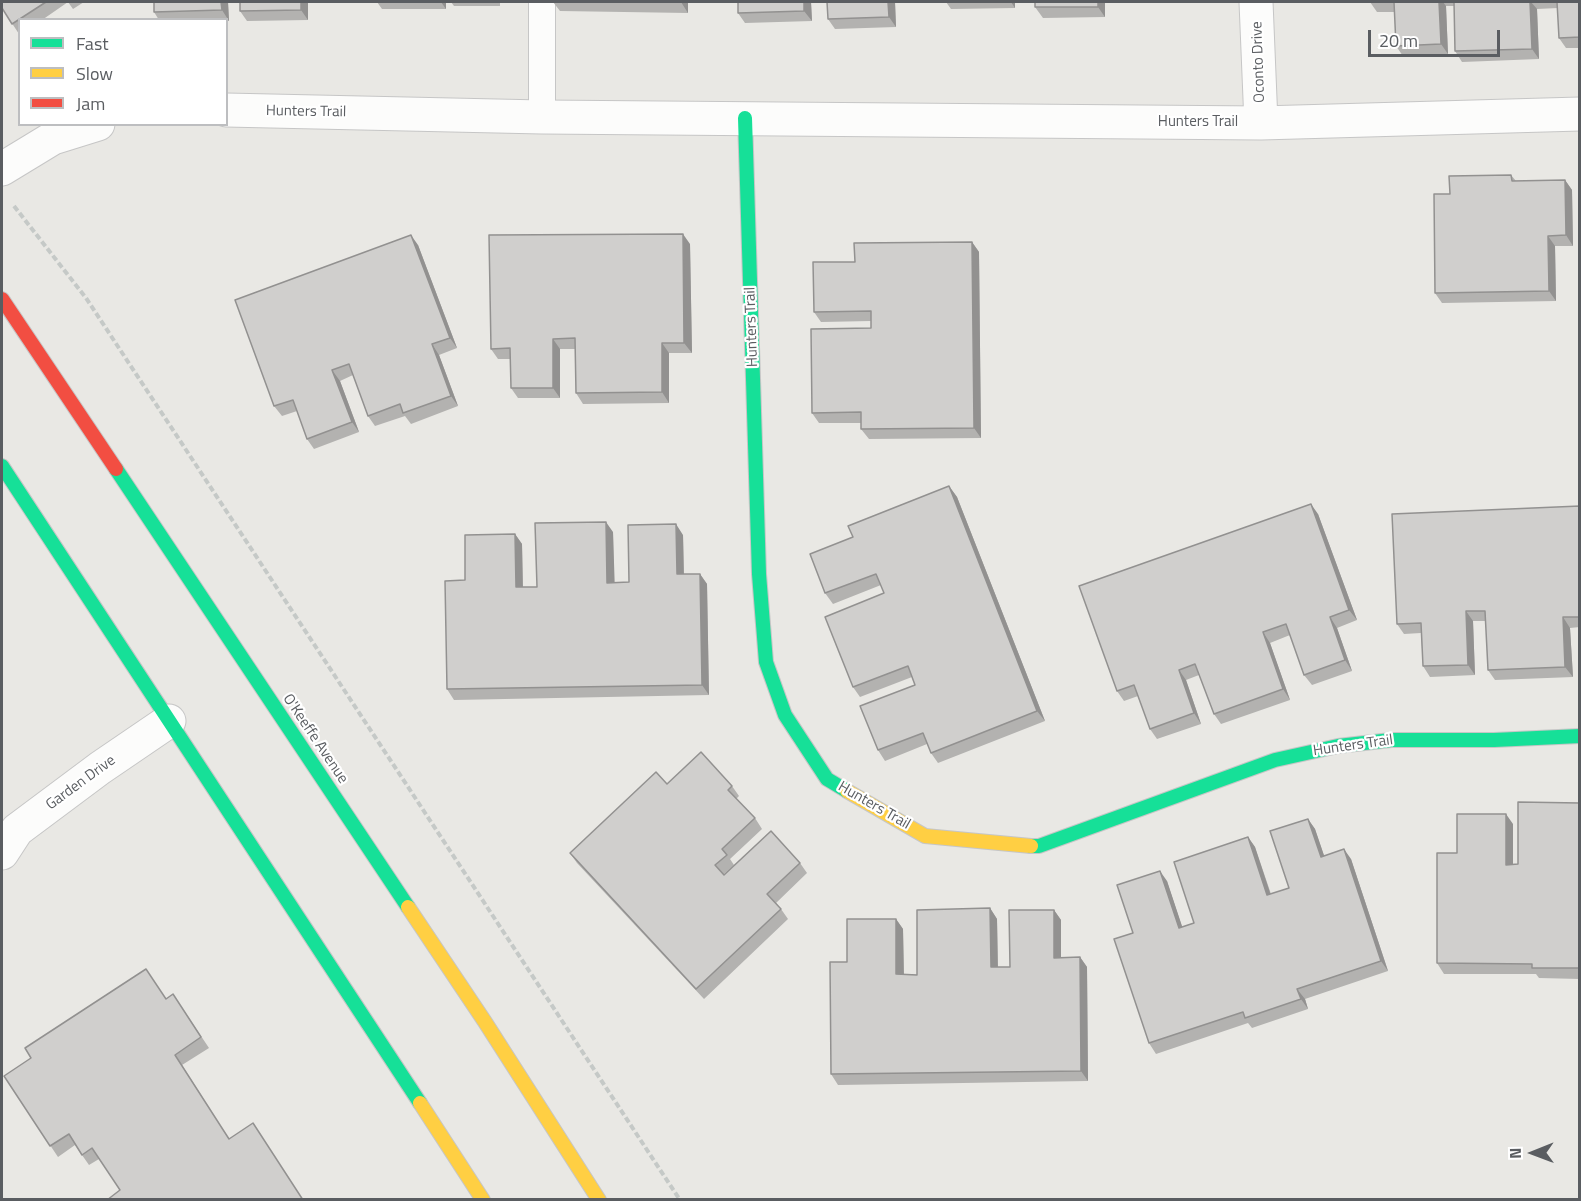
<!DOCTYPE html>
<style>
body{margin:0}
#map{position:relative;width:1581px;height:1201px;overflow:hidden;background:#e9e8e4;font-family:"Titillium Web",sans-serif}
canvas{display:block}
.frame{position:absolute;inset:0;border:3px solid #5a5d61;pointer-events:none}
.legend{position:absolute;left:18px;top:18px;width:210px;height:108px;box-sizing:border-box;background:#fff;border:2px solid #bdbec0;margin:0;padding:8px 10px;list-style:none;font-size:18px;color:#5a5d61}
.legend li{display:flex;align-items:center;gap:12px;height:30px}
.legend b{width:30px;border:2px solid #bdbec0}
.north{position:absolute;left:1503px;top:1123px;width:60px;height:60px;-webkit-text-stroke:4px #fff;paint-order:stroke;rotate:269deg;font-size:16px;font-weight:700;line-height:24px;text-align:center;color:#5a5d61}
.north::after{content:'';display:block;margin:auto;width:21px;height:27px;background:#5a5d61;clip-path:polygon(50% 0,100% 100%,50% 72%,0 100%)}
.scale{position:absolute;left:1368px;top:30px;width:132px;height:27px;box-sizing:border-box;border:3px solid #5a5d61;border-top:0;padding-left:8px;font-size:18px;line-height:21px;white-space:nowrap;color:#5a5d61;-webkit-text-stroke:4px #fff;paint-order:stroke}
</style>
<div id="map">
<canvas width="1581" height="1201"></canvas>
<div class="frame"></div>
<ul class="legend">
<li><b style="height:8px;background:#16e098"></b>Fast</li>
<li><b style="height:8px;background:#ffcf43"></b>Slow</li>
<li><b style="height:8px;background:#f24e42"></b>Jam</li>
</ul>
<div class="north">N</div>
<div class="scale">20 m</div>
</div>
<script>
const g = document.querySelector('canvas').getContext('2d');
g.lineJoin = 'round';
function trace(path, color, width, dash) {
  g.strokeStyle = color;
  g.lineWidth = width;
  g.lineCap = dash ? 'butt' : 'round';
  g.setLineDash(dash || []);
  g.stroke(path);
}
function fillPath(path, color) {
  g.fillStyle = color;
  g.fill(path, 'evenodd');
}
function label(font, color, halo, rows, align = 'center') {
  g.font = font + ' "Titillium Web",sans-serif';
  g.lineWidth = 4.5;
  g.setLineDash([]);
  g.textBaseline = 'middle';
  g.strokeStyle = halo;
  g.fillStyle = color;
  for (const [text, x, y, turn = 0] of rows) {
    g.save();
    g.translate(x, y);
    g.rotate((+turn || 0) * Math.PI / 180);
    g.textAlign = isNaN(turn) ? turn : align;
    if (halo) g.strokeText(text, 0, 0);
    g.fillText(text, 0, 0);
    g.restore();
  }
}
const path = new Path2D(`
 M 14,206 L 86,298 L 680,1200`);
const lane = new Path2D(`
 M 542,117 L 542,2`);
const street = new Path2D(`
 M 1256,2 L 1261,123
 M 226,110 L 542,117 L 1261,123 L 1580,114
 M 2,169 L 53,138 L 98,124
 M 2,853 L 17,830 L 100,768 L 169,721`);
const fast = new Path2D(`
 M 745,118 L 759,574 L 766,662 L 785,715 L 827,779 L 847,791
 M 2,466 L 420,1103
 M 116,469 L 408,907
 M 1031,846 L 1039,846 L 1275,760 L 1338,746 L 1391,740 L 1494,740 L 1580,736`);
const slow = new Path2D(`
 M 847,791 L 925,836 L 1031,846
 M 408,907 L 485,1022 L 599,1200
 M 420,1103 L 483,1200`);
const jam = new Path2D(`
 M 2,299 L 116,469`);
const wall = new Path2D(`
 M 2,2 L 84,2 L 73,9 L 68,2 L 42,20 L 20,20 L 19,34 L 2,8 Z
 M 228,2 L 229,21 L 226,21 L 226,20 L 159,20 L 154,12 Z
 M 240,2 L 308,2 L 308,20 L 247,21 L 240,11 Z
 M 377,2 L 446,2 L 446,9 L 382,9 Z
 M 451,2 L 500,2 L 500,6 L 454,6 Z
 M 553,2 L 688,2 L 688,13 L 560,11 Z
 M 738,2 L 811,2 L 812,21 L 745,23 L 738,13 Z
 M 827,2 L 895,2 L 896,27 L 835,29 L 828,19 Z
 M 946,2 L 1015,2 L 1015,8 L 951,9 Z
 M 1105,2 L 1105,17 L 1043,18 L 1035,7 Z
 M 1370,2 L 1580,2 L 1580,48 L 1566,48 L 1559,38 L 1558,8 L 1537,9 L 1539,59 L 1462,62 L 1455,51 L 1454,6 L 1446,6 L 1448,54 L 1403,56 L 1396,46 L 1395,12 L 1377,12 Z
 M 1511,175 L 1516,181 L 1565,180 L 1572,190 L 1573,246 L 1555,246 L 1556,301 L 1442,303 L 1435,293 L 1450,194 Z
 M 972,242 L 979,252 L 981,438 L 869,439 L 861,429 L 861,423 L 819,423 L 812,413 L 871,328 L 871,321 L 821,322 L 814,312 L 855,262 Z
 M 690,244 L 692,353 L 669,353 L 669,403 L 583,404 L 576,393 L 575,349 L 560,349 L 560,398 L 518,398 L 511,388 L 511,359 L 498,359 L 491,349 Z
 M 418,245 L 457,348 L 439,355 L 458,406 L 411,424 L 405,416 L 375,426 L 368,416 L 353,375 L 340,381 L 359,432 L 314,449 L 307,439 L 297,411 L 282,416 L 274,406 Z
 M 949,486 L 957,497 L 1045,721 L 938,763 L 931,753 L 927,744 L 885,761 L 878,750 L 915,685 L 912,677 L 860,697 L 853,687 L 884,593 L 881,585 L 833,604 L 825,593 L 853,537 Z
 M 1580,506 L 1580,627 L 1570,628 L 1573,677 L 1495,680 L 1488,670 L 1486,621 L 1473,621 L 1475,675 L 1430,677 L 1423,666 L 1421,633 L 1404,634 L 1397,624 Z
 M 1318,514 L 1357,620 L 1337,628 L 1352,671 L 1312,685 L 1304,675 L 1290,635 L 1270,643 L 1290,700 L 1221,724 L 1214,714 L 1199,675 L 1186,680 L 1201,724 L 1157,739 L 1150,729 L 1138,696 L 1124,701 L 1117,691 Z
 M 613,532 L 614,583 L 629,582 L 683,535 L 684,574 L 700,574 L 707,584 L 709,695 L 454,700 L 447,689 L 465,580 L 515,534 L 522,544 L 523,587 L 537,587 Z
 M 667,784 L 732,786 L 739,796 L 736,799 L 755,818 L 762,829 L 730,859 L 734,865 L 724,874 L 800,863 L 807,873 L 776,903 L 781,909 L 788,919 L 704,999 L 577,863 L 570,853 Z
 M 1580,803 L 1580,979 L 1539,978 L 1536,974 L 1444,974 L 1437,963 L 1457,853 L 1513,824 L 1513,865 L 1518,864 Z
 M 1308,819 L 1315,829 L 1324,856 L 1351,859 L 1388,971 L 1305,999 L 1308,1009 L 1252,1028 L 1248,1023 L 1156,1054 L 1149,1043 L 1133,933 L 1167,881 L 1182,927 L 1194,923 L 1248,837 L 1255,847 L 1271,894 L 1289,888 Z
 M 990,908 L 997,919 L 998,967 L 1010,967 L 1054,910 L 1061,920 L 1061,958 L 1080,957 L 1087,967 L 1088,1081 L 838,1085 L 831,1074 L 847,962 L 896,919 L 903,929 L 904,974 L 917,975 Z
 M 173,994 L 209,1048 L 182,1065 L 229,1139 L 261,1133 L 120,1190 L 99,1159 L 89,1165 L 75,1145 L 58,1157 L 4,1076 L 166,999 Z`);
const shadedWall = new Path2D(`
 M 221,2 L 228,2 L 229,21 L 222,10 Z
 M 301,2 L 308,2 L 308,20 L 301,10 Z
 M 441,2 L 446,2 L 446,9 Z
 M 681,2 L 688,2 L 688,13 Z
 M 804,2 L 811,2 L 812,21 L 804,11 Z
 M 888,2 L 895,2 L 896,27 L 889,17 Z
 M 1011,2 L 1015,2 L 1015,8 Z
 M 1098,2 L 1105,2 L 1105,17 L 1098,7 Z
 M 1439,2 L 1443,2 L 1446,6 L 1448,54 L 1441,44 Z
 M 1530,2 L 1531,2 L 1537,9 L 1539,59 L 1532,49 Z
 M 1565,180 L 1572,190 L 1573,246 L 1566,235 Z
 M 683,234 L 690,244 L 692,353 L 684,343 Z
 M 411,235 L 418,245 L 457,348 L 450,338 Z
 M 1548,236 L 1555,246 L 1556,301 L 1549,291 Z
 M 972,242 L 979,252 L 981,438 L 974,428 Z
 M 553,339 L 560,349 L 560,398 L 553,388 Z
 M 662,343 L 669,353 L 669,403 L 662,392 Z
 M 432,344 L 439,355 L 458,406 L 451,396 Z
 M 332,370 L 340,381 L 359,432 L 352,422 Z
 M 949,486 L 957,497 L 1045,721 L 1037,711 Z
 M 1311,504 L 1318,514 L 1357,620 L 1349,610 Z
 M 606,522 L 613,532 L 615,593 L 607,583 Z
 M 676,524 L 683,535 L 684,584 L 677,574 Z
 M 515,534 L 522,544 L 523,597 L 516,587 Z
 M 700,574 L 707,584 L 709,695 L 702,685 Z
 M 1466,611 L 1473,621 L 1475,675 L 1468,665 Z
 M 1330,617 L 1337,628 L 1352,671 L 1345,660 Z
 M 1563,617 L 1570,628 L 1573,677 L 1565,667 Z
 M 1263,632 L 1270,643 L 1290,700 L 1283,689 Z
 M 1179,670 L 1186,680 L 1201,724 L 1194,713 Z
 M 1506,814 L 1513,824 L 1513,875 L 1506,865 Z
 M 1308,819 L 1315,829 L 1328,867 L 1321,857 Z
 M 1248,837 L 1255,847 L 1274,905 L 1267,895 Z
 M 1344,849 L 1351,859 L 1388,971 L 1381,961 Z
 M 1160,871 L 1167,881 L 1186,938 L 1179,928 Z
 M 990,908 L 997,919 L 998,978 L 991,967 Z
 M 1054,910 L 1061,920 L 1061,968 L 1054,958 Z
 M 896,919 L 903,929 L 904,985 L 896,974 Z
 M 1080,957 L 1087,967 L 1088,1081 L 1081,1071 Z
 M 1297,989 L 1305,999 L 1308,1009 L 1301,999 Z`);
const building = new Path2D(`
 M 2,2 L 46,2 L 12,24 L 2,8 Z
 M 154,2 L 221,2 L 222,10 L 154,12 Z
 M 240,2 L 301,2 L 301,10 L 240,11 Z
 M 738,2 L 804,2 L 804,11 L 738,13 Z
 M 827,2 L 888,2 L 889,17 L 828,19 Z
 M 1035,2 L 1098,2 L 1098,7 L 1035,7 Z
 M 1394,2 L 1439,2 L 1441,44 L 1396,46 Z
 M 1454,2 L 1530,2 L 1532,49 L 1455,51 Z
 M 1557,2 L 1580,2 L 1580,37 L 1559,38 Z
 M 1511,175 L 1512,181 L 1565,180 L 1566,235 L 1548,236 L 1549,291 L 1435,293 L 1434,194 L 1450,194 L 1449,176 Z
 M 683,234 L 684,343 L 662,343 L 662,392 L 576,393 L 575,338 L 553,339 L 553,388 L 511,388 L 510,348 L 491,349 L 489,235 Z
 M 411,235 L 450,338 L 432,344 L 451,396 L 403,413 L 400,404 L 368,416 L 349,364 L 332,370 L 352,422 L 307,439 L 293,400 L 274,406 L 235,300 Z
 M 972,242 L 974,428 L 861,429 L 861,412 L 812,413 L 811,329 L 871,328 L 871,311 L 814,312 L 813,262 L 855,262 L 854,243 Z
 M 949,486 L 1037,711 L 931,753 L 923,733 L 878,750 L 860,706 L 915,685 L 908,666 L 853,687 L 825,617 L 884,593 L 876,574 L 825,593 L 810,554 L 853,537 L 848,526 Z
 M 1311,504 L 1349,610 L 1330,617 L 1345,660 L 1304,675 L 1286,624 L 1263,632 L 1283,689 L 1214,714 L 1195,664 L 1179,670 L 1194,713 L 1150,729 L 1134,685 L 1117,691 L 1079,586 Z
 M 1580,506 L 1580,617 L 1563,617 L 1565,667 L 1488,670 L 1485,611 L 1466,611 L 1468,665 L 1423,666 L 1421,623 L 1397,624 L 1392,514 Z
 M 606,522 L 607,583 L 629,582 L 628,525 L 676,524 L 677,574 L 700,574 L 702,685 L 447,689 L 445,581 L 465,580 L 465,535 L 515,534 L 516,587 L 537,587 L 535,523 Z
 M 701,752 L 732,786 L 728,790 L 755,818 L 722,849 L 727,855 L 715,865 L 724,875 L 771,831 L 800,863 L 767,894 L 781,909 L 696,989 L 570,853 L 656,772 L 667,784 Z
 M 1518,802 L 1580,803 L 1580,968 L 1532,968 L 1532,964 L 1437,963 L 1437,853 L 1457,853 L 1457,814 L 1506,814 L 1506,865 L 1518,864 Z
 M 1308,819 L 1321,857 L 1344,849 L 1381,961 L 1297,989 L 1301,999 L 1245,1018 L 1243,1012 L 1149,1043 L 1114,939 L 1133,933 L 1117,885 L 1160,871 L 1179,928 L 1194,923 L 1174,862 L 1248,837 L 1267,895 L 1289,888 L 1270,831 Z
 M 990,908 L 991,967 L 1010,967 L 1009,910 L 1054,910 L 1054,958 L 1080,957 L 1081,1071 L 831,1074 L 830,962 L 847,962 L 847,919 L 896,919 L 896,974 L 917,975 L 917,910 Z
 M 146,969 L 166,999 L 173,994 L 201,1037 L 175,1055 L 229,1139 L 253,1123 L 303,1200 L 107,1200 L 120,1190 L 92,1148 L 82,1155 L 69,1134 L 50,1146 L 4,1076 L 31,1058 L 25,1048 Z`);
const streetNames = [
 ["Oconto Drive",1259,62,-92],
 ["Hunters Trail",306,112,1],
 ["Hunters Trail",1198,122],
 ["Hunters Trail",752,327,-92],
 ["O'Keeffe Avenue",315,739,56],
 ["Hunters Trail",1353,746,-8],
 ["Garden Drive",81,783,-36],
 ["Hunters Trail",874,806,30]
];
trace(lane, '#c6c6c6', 28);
trace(street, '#c6c6c6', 35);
trace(fast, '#c6c6c6', 16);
trace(slow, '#c6c6c6', 16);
trace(jam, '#c6c6c6', 16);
trace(path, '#c5c9c7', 4, [6, 3]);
trace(lane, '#fcfcfb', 26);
trace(street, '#fcfcfb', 33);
trace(fast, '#16e098', 14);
trace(slow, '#ffcf43', 14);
trace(jam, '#f24e42', 14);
fillPath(wall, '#b3b2b0');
fillPath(shadedWall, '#929190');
fillPath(building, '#d0cfcd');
trace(building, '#929190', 1.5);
label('15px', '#5a5d61', '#fff', streetNames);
</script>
